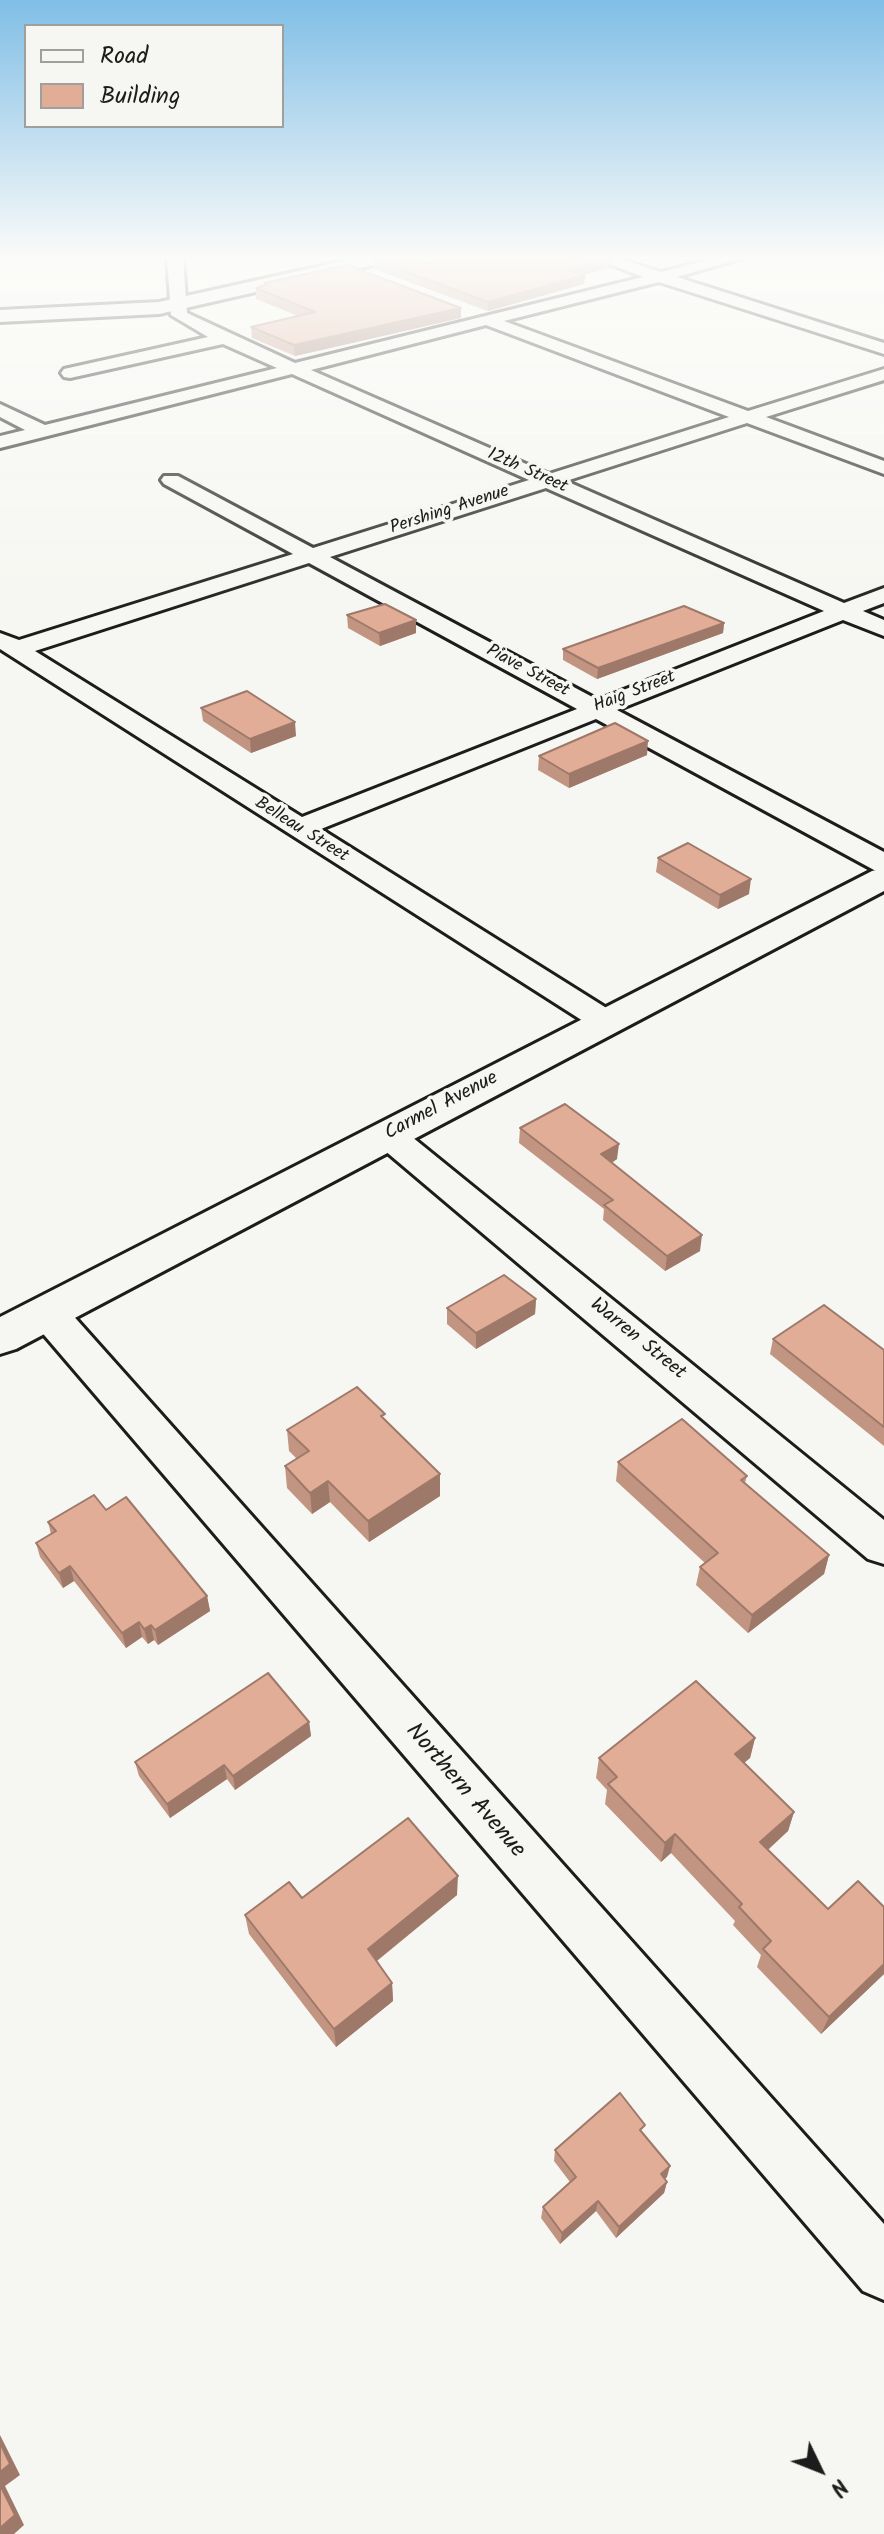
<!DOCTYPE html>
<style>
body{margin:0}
#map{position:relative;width:884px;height:2534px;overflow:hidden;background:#f6f6f2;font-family:Kalam,sans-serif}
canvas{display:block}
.legend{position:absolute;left:24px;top:24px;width:260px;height:104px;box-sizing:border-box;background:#f6f6f2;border:2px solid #9f9f9c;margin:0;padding:10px 14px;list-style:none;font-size:24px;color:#1c1c1c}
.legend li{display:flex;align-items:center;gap:16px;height:40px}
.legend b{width:40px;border:2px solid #9f9f9c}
.north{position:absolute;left:780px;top:2430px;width:80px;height:80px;-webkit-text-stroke:6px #f6f6f2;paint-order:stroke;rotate:133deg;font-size:22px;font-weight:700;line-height:32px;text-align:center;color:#1c1c1c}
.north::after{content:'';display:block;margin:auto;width:28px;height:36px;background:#1c1c1c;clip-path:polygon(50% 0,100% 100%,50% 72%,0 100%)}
</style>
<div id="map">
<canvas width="884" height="2534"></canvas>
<ul class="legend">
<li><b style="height:10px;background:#f6f6f2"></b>Road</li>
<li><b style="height:22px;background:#e2ad97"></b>Building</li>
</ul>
<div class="north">N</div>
</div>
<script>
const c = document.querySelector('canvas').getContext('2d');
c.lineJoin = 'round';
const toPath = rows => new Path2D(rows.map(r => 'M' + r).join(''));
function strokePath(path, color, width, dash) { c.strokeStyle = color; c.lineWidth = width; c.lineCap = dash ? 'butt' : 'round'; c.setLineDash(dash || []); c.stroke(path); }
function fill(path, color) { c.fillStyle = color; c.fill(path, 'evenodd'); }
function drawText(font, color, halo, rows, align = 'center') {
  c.font = font + ' Kalam,sans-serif'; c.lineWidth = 7; c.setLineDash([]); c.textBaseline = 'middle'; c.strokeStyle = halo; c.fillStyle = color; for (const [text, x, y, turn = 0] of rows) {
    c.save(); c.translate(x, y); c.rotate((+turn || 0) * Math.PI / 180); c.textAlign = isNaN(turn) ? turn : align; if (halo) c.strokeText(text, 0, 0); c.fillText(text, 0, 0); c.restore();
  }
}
const street = toPath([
 [167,258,183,258,187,313,295,363,643,277,594,258,618,258,661,272,716,258,743,258,677,277,884,343,884,354,659,282,504,321,748,411,884,369,884,380,766,417,884,461,884,474,747,423,566,481,844,603,884,588,884,603,863,611,884,620,884,636,843,620,617,710,884,852,884,873,874,870,596,719,321,829,616,1014,621,1021,616,1028,605,1031,594,1028,0,649,0,633,19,640,293,554,164,484,161,480,164,476,178,476,313,548,529,480,292,374,0,448,0,436,25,430,0,417,0,404,45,425,277,368,223,344,70,378,64,377,61,373,64,369,208,337,171,315,167,258],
 [486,325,729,417,549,474,311,370,486,325],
 [546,488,824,611,598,700,330,557,546,488],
 [309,563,577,709,302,817,35,651,309,563],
 [389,1125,401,1128,884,1520,884,1564,868,1559,377,1144,371,1136,377,1128,389,1125],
 [47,1298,61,1302,884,2224,884,2300,863,2291,33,1322,27,1312,33,1302,47,1298]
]);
const secondary = toPath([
 [357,258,391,258,383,263,159,314,0,322,0,310,159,302,357,258],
 [884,868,884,891,16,1349,0,1354,0,1317,872,871,884,868]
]);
const wall = toPath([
 [374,260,425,264,611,268,583,275,585,275,584,284,488,311,374,269],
 [265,283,461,308,461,318,295,356,252,338,251,327,298,316,256,299,256,288,265,285],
 [347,615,416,620,416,633,380,646,348,628],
 [724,623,723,633,597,679,563,660,563,649],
 [201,708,296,736,251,753,203,721],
 [647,755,569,788,538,770,539,756],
 [658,858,749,894,718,909,656,872],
 [520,1128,617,1159,612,1163,700,1251,665,1271,603,1220,604,1209,519,1143],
 [536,1299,535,1314,476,1349,447,1324,447,1308],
 [773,1339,884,1350,884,1446,770,1354],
 [385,1420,440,1474,440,1496,369,1542,330,1502,312,1514,287,1488,285,1466,297,1459,289,1451,287,1430],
 [618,1462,747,1476,745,1483,829,1555,824,1574,748,1633,696,1585,700,1567,705,1563,616,1481],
 [106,1510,207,1596,210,1611,158,1645,154,1640,148,1644,142,1637,126,1648,74,1581,63,1588,40,1557,36,1543,51,1534,48,1522],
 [309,1722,311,1736,235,1790,227,1779,170,1818,139,1776,135,1762],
 [755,1738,750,1758,744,1763,794,1812,788,1831,768,1850,828,1909,884,1907,884,1974,821,2034,757,1967,761,1955,733,1925,735,1921,671,1853,661,1862,605,1804,607,1790,596,1778,599,1758],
 [457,1895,377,1961,392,1983,393,2001,336,2047,249,1934,245,1915,302,1898],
 [643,2133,667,2177,664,2179,667,2182,664,2193,616,2238,596,2211,560,2244,541,2218,543,2207,570,2182,554,2161,555,2150]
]);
const shadedWall = toPath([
 [611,259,611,268,568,278,568,270],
 [585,275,584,284,488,311,488,302],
 [461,308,461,318,295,356,294,345],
 [416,620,416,633,380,646,379,633],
 [724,623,723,633,597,679,598,668],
 [295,722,296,736,251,753,250,739],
 [648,741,647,755,569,788,569,774],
 [751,879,749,894,718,909,720,895],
 [619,1144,617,1159,600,1169,601,1154],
 [702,1235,700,1251,665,1271,667,1256],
 [536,1299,535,1314,476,1349,476,1333],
 [440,1474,440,1496,369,1542,368,1521],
 [328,1481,330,1502,312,1514,310,1493],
 [829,1555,824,1574,748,1633,752,1615],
 [70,1566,74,1581,63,1588,59,1573],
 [207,1596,210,1611,158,1645,155,1630],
 [139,1622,142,1637,126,1648,122,1633],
 [151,1625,154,1640,148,1644,144,1629],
 [309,1722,311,1736,235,1790,233,1776],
 [755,1738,750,1758,730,1774,735,1754],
 [224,1765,227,1779,170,1818,167,1804],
 [794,1812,788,1831,754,1862,760,1842],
 [675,1834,671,1853,661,1862,665,1843],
 [458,1876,457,1895,369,1967,368,1949],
 [884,1964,884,1974,821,2034,829,2017],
 [392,1983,393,2001,336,2047,334,2029],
 [670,2166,667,2177,658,2185,661,2174],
 [667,2182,664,2193,616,2238,619,2227],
 [598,2201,596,2211,560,2244,562,2233],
 [0,2435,20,2475,5,2486,24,2525,14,2534,0,2534]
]);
const building = toPath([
 [382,258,410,258,425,264,447,258,611,259,568,270,585,275,488,302,374,260,382,258],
 [347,265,461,308,294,345,251,327,315,312,256,288,268,284,265,283,347,265],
 [385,604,416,620,379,633,347,615,385,604],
 [684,606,724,623,598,668,563,649,684,606],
 [247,691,295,722,250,739,201,708,247,691],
 [615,723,648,741,569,774,539,756,615,723],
 [688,843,751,879,720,895,658,858,688,843],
 [565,1104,619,1144,601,1154,702,1235,667,1256,604,1205,613,1200,520,1128,565,1104],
 [504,1275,536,1299,476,1333,447,1308,504,1275],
 [824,1305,884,1350,884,1427,773,1339,824,1305],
 [357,1387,385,1414,381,1416,440,1474,368,1521,328,1481,310,1493,285,1466,309,1451,287,1430,357,1387],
 [682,1419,747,1476,741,1480,829,1555,752,1615,700,1567,718,1553,618,1462,682,1419],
 [94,1495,106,1510,126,1497,207,1596,155,1630,151,1625,144,1629,139,1622,122,1633,70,1566,59,1573,36,1543,56,1531,48,1522,94,1495],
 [268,1673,309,1722,233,1776,224,1765,167,1804,135,1762,268,1673],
 [696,1681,755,1738,735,1754,794,1812,760,1842,828,1909,858,1881,884,1907,884,1964,829,2017,763,1949,771,1941,739,1907,742,1904,675,1834,665,1843,608,1784,617,1777,599,1758,696,1681],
 [408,1818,458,1876,368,1949,392,1983,334,2029,245,1915,289,1882,302,1898,408,1818],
 [620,2093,645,2125,640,2130,670,2166,661,2174,667,2182,619,2227,598,2201,562,2233,543,2207,576,2177,555,2150,620,2093],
 [0,2443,10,2464,0,2472,0,2443],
 [0,2485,15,2515,0,2528,0,2485]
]);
const farStreetnames = [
 ["12th Street",527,472,24],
 ["Pershing Avenue",450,511,-18],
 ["Piave Street",527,672,28],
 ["Haig Street",635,693,-21],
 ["Belleau Street",301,831,32]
];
const streetNames = [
 ["Carmel Avenue",442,1107,-28],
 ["Warren Street",637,1340,39]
];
const nearStreetnames = [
 ["Northern Avenue",464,1792,49]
];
strokePath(street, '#1c1c1c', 6);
strokePath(secondary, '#1c1c1c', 6);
fill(street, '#f6f6f2');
fill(secondary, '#f6f6f2');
fill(wall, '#c29582');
fill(shadedWall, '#9e796a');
fill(building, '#e2ad97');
strokePath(building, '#9e796a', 2);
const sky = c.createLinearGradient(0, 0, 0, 613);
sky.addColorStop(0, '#80bee6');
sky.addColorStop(0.42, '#fbfbf9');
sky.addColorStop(1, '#fbfbf900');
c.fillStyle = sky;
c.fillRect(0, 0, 884, 613);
drawText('18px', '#1c1c1c', '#f6f6f2', farStreetnames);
drawText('20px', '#1c1c1c', '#f6f6f2', streetNames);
drawText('24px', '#1c1c1c', '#f6f6f2', nearStreetnames);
</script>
